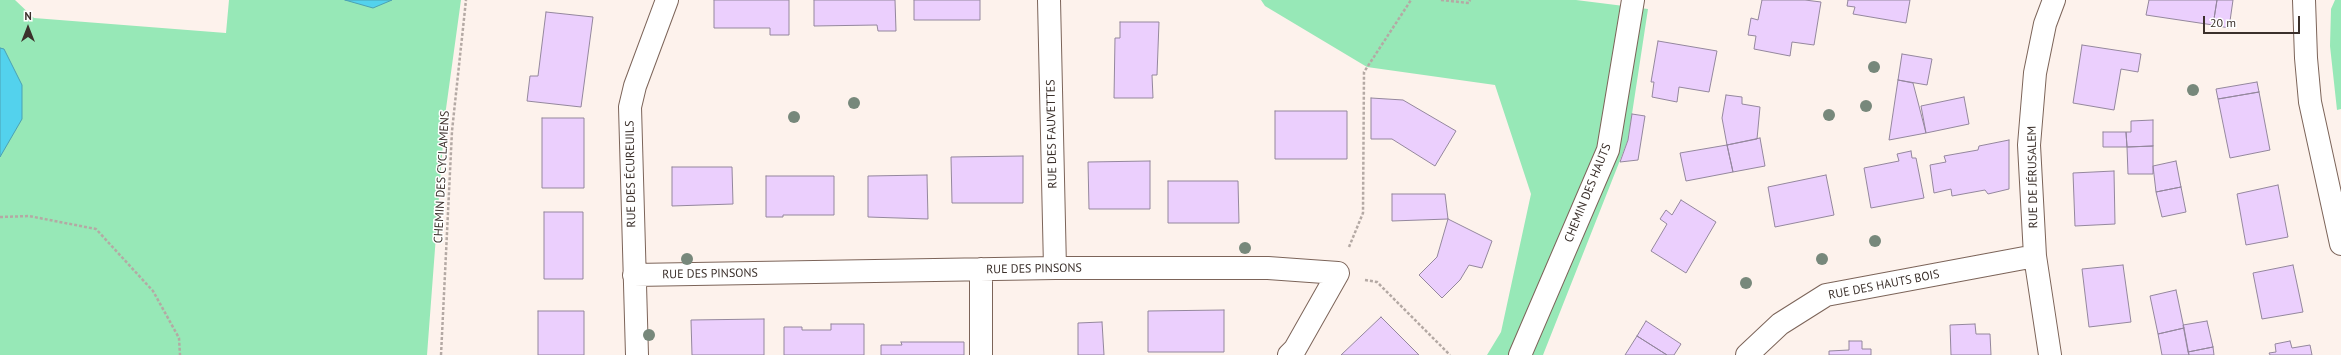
<!DOCTYPE html>
<meta charset="utf-8">
<style>
body{margin:0}
#map{position:relative;width:2341px;height:355px;overflow:hidden;background:#fdf2ec;font-family:"PT Sans",sans-serif}
canvas{display:block}
.north{position:absolute;left:8px;top:8px;width:40px;height:40px;-webkit-text-stroke:3px #fff;paint-order:stroke;rotate:0deg;font-size:11px;font-weight:700;line-height:16px;text-align:center;color:#3b302b}
.north::after{content:'';display:block;margin:auto;width:14px;height:18px;background:#3b302b;clip-path:polygon(50% 0,100% 100%,50% 72%,0 100%)}
.scale{position:absolute;left:2203px;top:16px;width:97px;height:18px;box-sizing:border-box;border:2px solid #3b302b;border-top:0;padding-left:5px;font-size:12px;line-height:14px;white-space:nowrap;color:#3b302b;-webkit-text-stroke:3px #fff;paint-order:stroke}
</style>
<div id="map">
<canvas width="2341" height="355"></canvas>
<div class="north">N</div>
<div class="scale">20 m</div>
</div>
<script>
const c = document.querySelector('canvas').getContext('2d');
c.lineJoin = 'round';
function fill(path, color) { c.fillStyle = color; c.fill(path, 'evenodd'); }
const toPath = rows => new Path2D(rows.map(r => 'M' + r).join(''));
function strokePath(path, color, width, dash) { c.strokeStyle = color; c.lineWidth = width; c.lineCap = dash ? 'butt' : 'round'; c.setLineDash(dash || []); c.stroke(path); }
function drawText(font, color, halo, rows, align = 'center') {
  c.font = font + ' "PT Sans",sans-serif'; c.lineWidth = 3; c.setLineDash([]); c.textBaseline = 'middle'; c.strokeStyle = halo; c.fillStyle = color; for (const [text, x, y, turn = 0] of rows) {
    c.save(); c.translate(x, y); c.rotate((+turn || 0) * Math.PI / 180); c.textAlign = isNaN(turn) ? turn : align; if (halo) c.strokeText(text, 0, 0); c.fillText(text, 0, 0); c.restore();
  }
}
const green = toPath([
 [0,0,15,0,34,18,226,33,229,0,461,0,445,116,427,355,0,355],
 [1261,0,1576,0,1648,9,1628,140,1543,355,1487,355,1501,332,1531,194,1495,85,1367,67,1265,6],
 [2335,0,2341,0,2341,109,2337,110,2330,46,2331,9]
]);
const water = toPath([
 [345,0,392,0,373,8,345,0],
 [0,48,4,49,22,85,22,119,0,157,0,48]
]);
const building = toPath([
 [714,0,789,0,789,35,770,35,770,28,714,28,714,0],
 [814,0,895,0,896,31,878,31,877,25,814,26,814,0],
 [914,0,980,0,980,20,914,20,914,0],
 [1762,0,1805,0,1821,2,1814,45,1792,42,1790,56,1754,49,1756,36,1748,35,1751,18,1758,20,1762,0],
 [1848,0,1910,0,1906,23,1853,14,1855,7,1847,6,1848,0],
 [2149,0,2217,0,2213,25,2146,15,2149,0],
 [2217,0,2233,0,2229,28,2213,25,2217,0],
 [546,12,593,17,581,107,527,101,530,76,538,76,546,12],
 [1120,22,1159,22,1157,75,1152,75,1153,98,1114,98,1115,38,1120,38,1120,22],
 [1658,41,1717,51,1709,92,1679,87,1677,102,1652,97,1654,82,1651,82,1658,41],
 [2082,45,2141,54,2138,72,2121,69,2114,110,2073,103,2082,45],
 [1902,54,1932,59,1927,85,1898,80,1902,54],
 [1898,80,1913,83,1926,133,1889,140,1898,80],
 [2257,82,2259,92,2218,99,2216,89,2257,82],
 [2259,92,2270,150,2230,158,2218,99,2259,92],
 [1726,95,1742,97,1742,104,1760,107,1757,139,1727,145,1722,118,1726,95],
 [1964,97,1969,124,1926,133,1921,106,1964,97],
 [1371,98,1403,100,1456,131,1435,166,1392,139,1371,139,1371,98],
 [1275,111,1347,111,1347,159,1275,159,1275,111],
 [1632,114,1645,116,1638,160,1620,162,1628,140,1632,114],
 [542,118,584,118,584,188,542,188,542,118],
 [2153,120,2153,146,2127,147,2126,132,2131,132,2131,121,2153,120],
 [2103,132,2126,132,2127,147,2103,147,2103,132],
 [1760,138,1765,166,1733,172,1727,145,1760,138],
 [2009,140,2009,189,1988,194,1985,190,1952,196,1951,189,1934,193,1930,165,1946,162,1944,156,1978,150,1979,146,2009,140],
 [1727,145,1733,172,1686,181,1680,153,1727,145],
 [2153,146,2153,174,2128,174,2127,147,2153,146],
 [1911,151,1912,158,1916,158,1924,198,1871,208,1864,168,1899,161,1897,154,1911,151],
 [1023,156,1023,203,952,203,951,157,1023,156],
 [1150,161,1150,209,1089,209,1088,162,1150,161],
 [2176,161,2181,187,2156,192,2153,166,2176,161],
 [672,167,732,167,733,204,672,206,672,167],
 [2114,171,2115,224,2075,226,2073,173,2114,171],
 [927,175,928,219,868,217,868,176,927,175],
 [1826,175,1834,215,1775,227,1768,187,1826,175],
 [766,176,834,176,834,215,783,215,783,217,766,217,766,176],
 [1168,181,1238,181,1239,223,1168,223,1168,181],
 [2278,185,2288,237,2246,245,2237,194,2278,185],
 [2181,187,2186,212,2162,217,2156,192,2181,187],
 [1392,194,1445,194,1448,219,1392,221,1392,194],
 [1681,200,1716,222,1686,273,1651,251,1667,224,1660,219,1666,210,1672,215,1681,200],
 [544,212,583,212,583,279,544,279,544,212],
 [1448,219,1492,241,1482,268,1469,265,1460,280,1442,298,1419,275,1437,257,1448,219],
 [2123,265,2131,322,2089,327,2082,269,2123,265],
 [2293,265,2303,312,2262,319,2253,273,2293,265],
 [2176,290,2184,328,2158,334,2150,296,2176,290],
 [1224,310,1224,352,1148,352,1148,311,1224,310],
 [538,311,584,311,584,355,538,355,538,311],
 [1381,317,1419,355,1341,355,1381,317],
 [764,319,764,355,692,355,691,320,764,319],
 [1646,321,1681,344,1674,355,1667,355,1637,336,1646,321],
 [2207,321,2213,347,2188,352,2183,325,2207,321],
 [1102,322,1104,355,1078,355,1078,323,1102,322],
 [831,324,864,324,864,355,784,355,784,327,802,327,802,330,831,330,831,324],
 [1975,324,1976,334,1990,334,1991,355,1951,355,1950,325,1975,324],
 [2184,328,2189,355,2162,355,2158,334,2184,328],
 [1637,336,1667,355,1625,355,1637,336],
 [1849,341,1862,341,1862,349,1871,349,1871,355,1829,355,1829,351,1849,350,1849,341],
 [2290,341,2292,348,2310,345,2312,355,2270,355,2269,353,2276,352,2275,344,2290,341],
 [901,342,964,342,964,355,881,355,881,345,902,345,901,342],
 [2213,347,2214,355,2189,355,2188,352,2213,347]
]);
const path = toPath([
 [1441,0,1469,3,1470,0],
 [0,217,29,216,96,229,153,291,179,338,180,355],
 [1349,247,1363,213,1364,72,1411,0],
 [1365,280,1377,282,1450,355],
 [441,355,452,131,466,0]
]);
const street = toPath([
 [1049,0,1055,268],
 [634,275,1055,268,1268,268,1338,273,1295,349,1289,355],
 [637,355,630,107,635,86,667,0],
 [981,355,981,269],
 [1520,355,1608,150,1633,0],
 [1747,355,1780,324,1826,295,2035,256],
 [2050,355,2035,256,2029,145,2035,73,2045,24,2054,0]
]);
const secondary = toPath([
 [2304,0,2306,58,2310,102,2341,244]
]);
const trees = [
 [1874,67],
 [2193,90],
 [854,103],
 [1866,106],
 [1829,115],
 [794,117],
 [1875,241],
 [1245,248],
 [687,259],
 [1822,259],
 [1746,283],
 [649,335]
];
const streetNames = [
 ["RUE DES FAUVETTES",1052,134,-91],
 ["RUE DES ÉCUREUILS",631,174,-91],
 ["CHEMIN DES CYCLAMENS",442,177,-87],
 ["RUE DE JÉRUSALEM",2033,177,-91],
 ["CHEMIN DES HAUTS",1588,193,-68],
 ["RUE DES PINSONS",1034,269,-1],
 ["RUE DES PINSONS",710,274,-1],
 ["RUE DES HAUTS BOIS",1884,285,-11]
];
fill(green, '#97e8b7');
fill(water, '#53d2ed');
strokePath(water, '#4ca1b3', 1);
fill(building, '#ebcffd');
strokePath(building, '#94879d', 1);
strokePath(street, '#7c6459', 24);
strokePath(secondary, '#7c6459', 24);
strokePath(path, '#b4a9a4', 2.5, [3, 2]);
strokePath(street, '#fff', 22);
strokePath(secondary, '#fff', 22);
c.fillStyle = '#77887b';
for (const [x, y] of trees) { c.beginPath(); c.arc(x, y, 6, 0, 2 * Math.PI); c.fill(); }
drawText('12px', '#3b302b', '#fff', streetNames);
</script>
